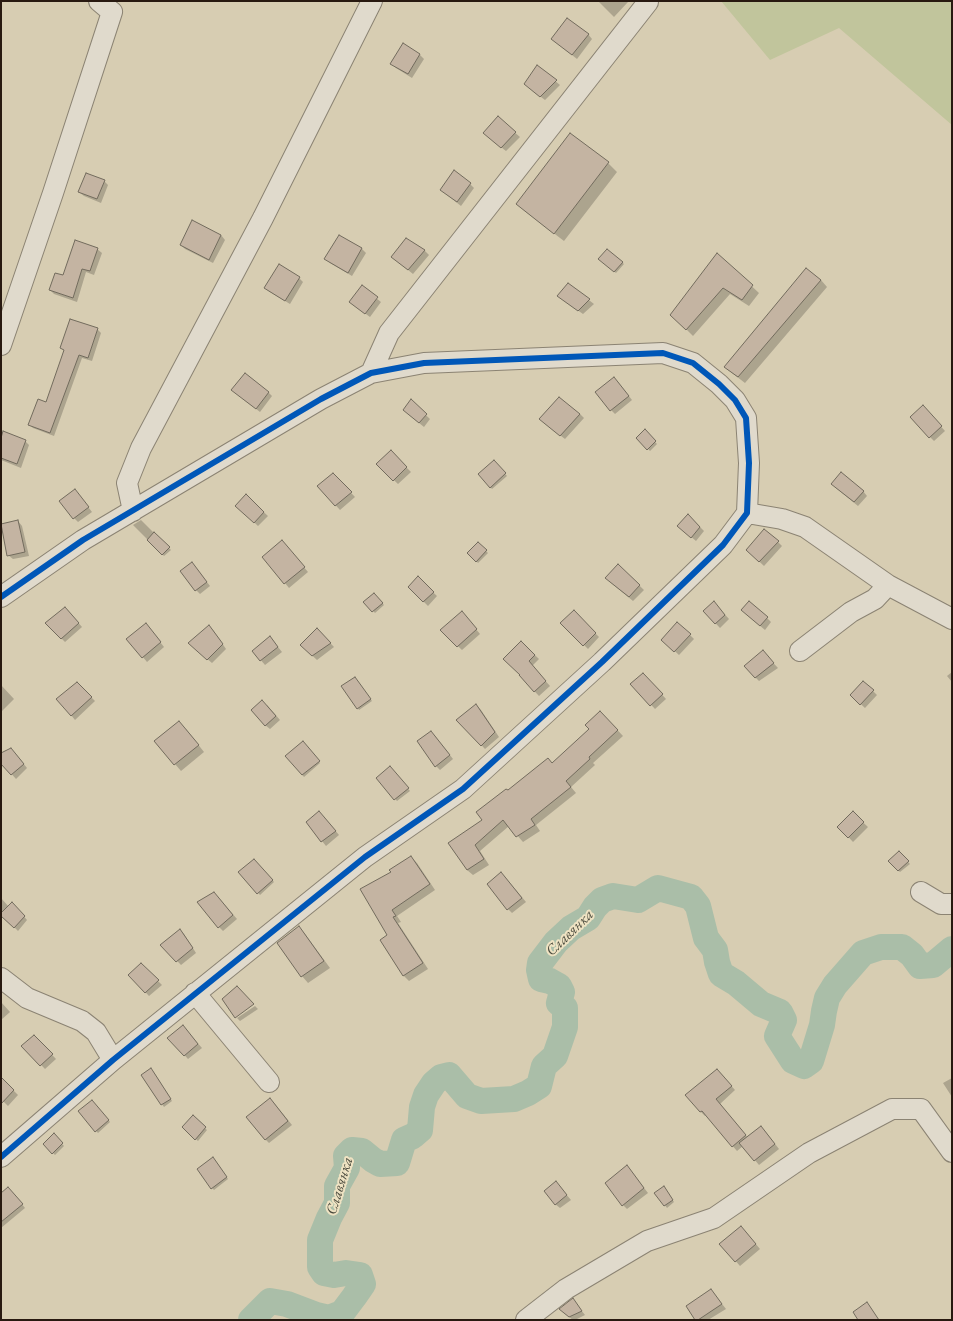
<!DOCTYPE html>
<meta charset="utf-8">
<style>
body{margin:0}
#map{position:relative;width:953px;height:1321px;overflow:hidden;background:#d7cdb2;font-family:"EB Garamond",serif}
canvas{display:block}
.frame{position:absolute;inset:0;border:2px solid #281910;pointer-events:none}
</style>
<div id="map">
<canvas width="953" height="1321"></canvas>
<div class="frame"></div>
</div>
<script>
const c = document.querySelector('canvas').getContext('2d');
c.lineJoin = 'round';
function fill(path, color) { c.fillStyle = color; c.fill(path, 'evenodd'); }
const toPath = rows => new Path2D(rows.map(r => 'M' + r).join(''));
function strokePath(path, color, width, dash) { c.strokeStyle = color; c.lineWidth = width; c.lineCap = dash ? 'butt' : 'round'; c.setLineDash(dash || []); c.stroke(path); }
function drawText(font, color, halo, rows, align = 'center') {
  c.font = font + ' "EB Garamond",serif'; c.lineWidth = 4; c.setLineDash([]); c.textBaseline = 'middle'; c.strokeStyle = halo; c.fillStyle = color; for (const [text, x, y, turn = 0] of rows) {
    c.save(); c.translate(x, y); c.rotate((+turn || 0) * Math.PI / 180); c.textAlign = isNaN(turn) ? turn : align; if (halo) c.strokeText(text, 0, 0); c.fillText(text, 0, 0); c.restore();
  }
}
const green = toPath([
 [721,1,952,1,952,125,839,28,770,60]
]);
const shadow = toPath([
 [598,1,628,1,628,2,614,17],
 [588,34,592,39,577,59,552,39],
 [403,44,420,55,424,59,412,78,396,68,391,63],
 [537,66,560,85,545,100,529,88],
 [498,118,520,137,506,151,488,137],
 [570,134,608,163,617,172,564,241,526,212,517,204],
 [104,181,108,185,101,203,84,196,79,192],
 [470,184,474,188,461,206,441,190],
 [221,235,225,240,213,263,185,249,181,245],
 [339,236,362,249,366,253,352,276,330,263,326,258],
 [406,239,425,251,429,255,413,274,397,261],
 [97,249,102,253,94,275,86,272,77,302,54,294,50,290,63,276],
 [607,250,624,264,616,273,599,259],
 [717,254,759,293,749,306,730,294,693,336,672,315],
 [279,266,299,278,303,282,290,304,270,292,266,288],
 [821,280,827,287,745,383,732,373,725,367],
 [568,284,594,304,583,314,563,300],
 [362,287,381,302,370,317,355,306],
 [97,329,101,333,92,361,82,358,54,436,33,428,29,424,47,403,65,351,61,348],
 [618,382,632,400,615,414,611,410],
 [268,392,272,396,260,412,237,394],
 [411,401,430,419,424,427,408,414],
 [927,411,945,431,934,441,930,437],
 [580,414,584,418,565,439,544,423],
 [645,431,657,444,650,451,638,438],
 [1,440,25,441,29,445,21,468,1,460],
 [391,452,411,472,398,484,377,464],
 [494,461,507,476,492,489,479,474],
 [333,474,355,497,340,510,318,486],
 [836,488,863,491,867,496,858,506],
 [79,495,92,512,78,522,74,518],
 [246,496,268,516,258,526,237,506],
 [688,515,704,531,696,541,683,530],
 [141,520,171,550,164,556,133,525],
 [18,521,22,526,29,556,13,559,8,555],
 [778,542,782,546,764,566,747,550],
 [478,543,488,553,478,563,469,553],
 [286,546,308,572,289,588,264,557],
 [618,565,644,590,633,601,610,582],
 [196,568,210,586,200,594,196,590],
 [418,578,437,596,428,606,409,587],
 [374,594,384,605,375,613,365,602],
 [718,607,729,619,720,628,704,611],
 [69,612,82,627,65,642,46,623],
 [574,612,599,637,588,649,562,623],
 [746,614,767,618,771,622,765,630],
 [466,617,480,634,462,650,441,630],
 [150,629,164,647,147,662,128,639],
 [317,629,334,647,317,660,301,645],
 [213,630,226,649,212,663,193,647],
 [690,635,694,639,679,655,667,644],
 [274,642,282,652,265,665,253,651],
 [521,642,539,659,532,666,550,686,539,696,520,676],
 [763,652,778,668,759,681,755,677],
 [952,672,952,682,947,676],
 [643,674,666,699,655,709,632,684],
 [356,680,372,701,359,710,358,708],
 [864,682,877,695,865,708,851,695],
 [77,683,95,701,75,720,71,715],
 [1,685,14,699,1,712],
 [267,705,280,720,270,729,265,725],
 [476,705,481,710,499,737,485,749,458,720],
 [606,718,623,736,593,763,595,765,571,787,576,793,536,825,540,831,523,842,509,826,480,851,489,865,473,875,467,870,449,843,484,820,508,791,552,764,590,729],
 [186,729,204,752,181,771,175,764],
 [435,736,453,759,440,770,436,766],
 [302,742,320,763,304,777,286,756],
 [15,753,27,768,16,779,1,762,1,754],
 [392,769,410,791,397,801,377,778],
 [853,813,868,827,853,842,839,827],
 [323,816,339,835,326,846,307,822],
 [899,852,910,864,900,872,889,861],
 [411,857,417,863,435,890,397,916,401,922,398,923,428,969,409,981,403,975,388,936,392,872],
 [254,860,274,882,260,895,240,872],
 [505,877,526,902,512,913,508,909],
 [218,897,237,919,223,931,219,927],
 [1,898,9,907,15,906,27,920,18,931,1,914],
 [299,927,305,934,330,968,308,983,302,976],
 [180,930,184,934,196,953,181,965,162,945],
 [141,964,162,985,149,996,129,975],
 [1,1002,10,1012,1,1020],
 [255,1006,258,1009,240,1021,237,1018],
 [187,1031,202,1048,188,1059,169,1038],
 [34,1036,56,1059,45,1069,23,1046],
 [717,1070,735,1090,720,1104,748,1138,765,1131,779,1149,759,1165,743,1146,737,1151,706,1115,705,1116,701,1112,687,1095],
 [153,1071,172,1101,164,1107,142,1075],
 [1,1078,18,1095,8,1106,1,1099],
 [952,1078,952,1097,943,1083],
 [92,1101,110,1122,98,1133,79,1112],
 [274,1103,292,1125,269,1143,265,1139],
 [193,1117,207,1130,198,1141,183,1127],
 [54,1135,64,1146,55,1155,44,1144],
 [215,1160,228,1179,214,1190,212,1188],
 [627,1166,648,1193,627,1209,623,1205],
 [560,1187,571,1200,560,1208,555,1204],
 [665,1189,674,1202,667,1208,656,1193],
 [12,1192,25,1208,1,1228,1,1194],
 [745,1231,760,1249,740,1266,721,1244],
 [715,1295,726,1309,708,1320,696,1320],
 [573,1300,585,1315,575,1320,573,1320,564,1313]
]);
const river = toPath([
 [251,1320,270,1301,287,1304,316,1315,329,1318,342,1313,354,1297,363,1284,360,1275,346,1273,334,1275,324,1273,320,1267,320,1240,329,1218,337,1203,337,1186,347,1168,346,1156,352,1150,362,1151,373,1160,380,1164,397,1163,404,1140,413,1136,420,1130,422,1107,426,1095,434,1083,441,1077,449,1075,467,1096,481,1101,514,1099,528,1093,539,1086,544,1066,555,1056,565,1027,565,1008,559,1003,562,992,559,986,550,981,541,979,539,970,540,963,556,942,571,928,588,918,595,907,602,900,613,896,638,900,658,888,691,897,698,906,706,938,715,950,717,962,721,974,736,983,761,1004,780,1012,784,1020,777,1036,793,1061,804,1066,811,1061,822,1025,824,1011,827,998,835,985,863,953,881,947,902,947,912,955,920,966,933,965,952,949]
]);
const building = toPath([
 [567,18,589,34,572,55,551,39,567,18],
 [403,43,420,54,408,74,390,64,403,43],
 [537,65,557,80,540,97,524,84,537,65],
 [498,116,516,132,501,148,483,133,498,116],
 [570,133,609,162,554,234,516,204,570,133],
 [454,170,471,183,457,202,440,190,454,170],
 [86,173,105,180,97,199,78,192,86,173],
 [192,220,221,235,209,260,180,245,192,220],
 [339,235,362,248,348,273,324,259,339,235],
 [406,238,425,250,408,270,391,257,406,238],
 [75,240,98,248,90,271,82,269,73,298,49,290,55,273,63,275,75,240],
 [607,249,623,262,614,272,598,259,607,249],
 [717,253,753,285,742,300,723,288,686,330,670,315,717,253],
 [279,264,300,277,285,301,264,288,279,264],
 [806,268,821,280,738,377,724,367,806,268],
 [568,283,590,299,578,311,557,296,568,283],
 [362,285,378,297,365,314,349,302,362,285],
 [70,319,98,328,88,358,79,355,50,433,28,425,38,399,46,402,64,350,60,348,70,319],
 [245,373,269,392,256,409,231,390,245,373],
 [614,377,629,396,610,411,595,392,614,377],
 [559,397,580,414,560,436,539,419,559,397],
 [411,399,427,414,419,423,403,410,411,399],
 [923,405,942,426,929,438,910,417,923,405],
 [645,429,656,441,647,450,636,438,645,429],
 [3,431,26,440,17,464,1,458,1,438,3,431],
 [391,450,407,467,393,481,376,464,391,450],
 [494,460,506,473,490,488,478,474,494,460],
 [841,472,864,491,854,502,831,484,841,472],
 [333,473,352,492,335,506,317,486,333,473],
 [75,489,89,507,73,519,59,501,75,489],
 [246,494,264,512,254,523,235,506,246,494],
 [688,514,700,527,691,538,677,526,688,514],
 [18,520,25,552,7,556,1,524,18,520],
 [764,529,779,541,759,562,746,550,764,529],
 [154,532,170,547,162,555,147,540,154,532],
 [282,540,305,567,284,584,262,557,282,540],
 [478,542,487,550,476,562,467,553,478,542],
 [192,562,207,582,195,591,180,571,192,562],
 [618,564,640,585,629,597,605,578,618,564],
 [418,576,434,592,423,602,408,587,418,576],
 [374,593,383,603,372,612,363,602,374,593],
 [714,601,725,615,715,624,703,611,714,601],
 [749,601,768,617,760,626,741,610,749,601],
 [65,607,79,623,61,639,45,623,65,607],
 [574,610,596,633,583,646,560,623,574,610],
 [462,611,477,629,457,647,440,630,462,611],
 [677,622,691,634,674,652,661,640,677,622],
 [146,623,161,642,142,658,126,639,146,623],
 [209,625,223,644,207,660,188,643,209,625],
 [317,628,331,643,312,656,300,645,317,628],
 [270,636,278,647,260,661,252,651,270,636],
 [521,641,535,655,529,661,546,681,534,692,519,675,520,675,503,659,521,641],
 [763,650,774,663,755,678,744,666,763,650],
 [643,673,663,694,650,706,630,684,643,673],
 [355,677,371,699,357,709,341,686,355,677],
 [863,681,874,690,860,705,850,695,863,681],
 [77,682,92,697,71,716,56,699,77,682],
 [262,700,276,716,265,726,251,710,262,700],
 [476,704,495,732,481,746,456,720,476,704],
 [600,711,618,730,589,757,590,759,566,781,571,787,531,819,535,825,516,837,503,820,475,845,484,859,467,870,448,843,482,820,476,812,506,789,508,790,548,758,552,763,589,729,585,725,600,711],
 [179,721,199,745,174,765,154,741,179,721],
 [431,731,450,755,435,767,417,741,431,731],
 [303,741,320,761,302,775,285,756,303,741],
 [11,748,24,764,11,775,1,764,1,753,11,748],
 [390,766,409,788,394,800,376,778,390,766],
 [319,811,336,831,321,842,306,822,319,811],
 [853,811,864,822,848,838,837,827,853,811],
 [899,851,909,861,898,871,888,861,899,851],
 [411,856,430,884,392,910,396,916,393,917,423,963,403,976,380,940,387,935,360,889,391,872,389,870,411,856],
 [254,859,273,880,257,894,238,872,254,859],
 [501,872,522,898,507,910,487,884,501,872],
 [214,892,233,915,218,928,197,902,214,892],
 [12,902,25,916,14,928,1,916,1,913,12,902],
 [299,926,324,961,301,977,277,943,299,926],
 [180,929,193,948,176,962,160,945,180,929],
 [141,963,159,980,145,993,128,975,141,963],
 [237,986,254,1004,235,1018,222,999,237,986],
 [183,1025,198,1044,184,1056,167,1038,183,1025],
 [34,1035,53,1054,40,1066,21,1046,34,1035],
 [151,1068,171,1099,161,1105,141,1075,151,1068],
 [717,1069,732,1086,716,1099,746,1135,732,1147,702,1111,700,1112,685,1095,717,1069],
 [1,1077,14,1090,1,1104,1,1077],
 [270,1098,288,1121,265,1140,246,1117,270,1098],
 [92,1100,109,1120,95,1132,78,1111,92,1100],
 [193,1115,206,1127,195,1140,182,1127,193,1115],
 [761,1126,775,1144,754,1161,739,1143,761,1126],
 [54,1133,63,1143,52,1154,43,1144,54,1133],
 [213,1157,227,1177,211,1189,197,1169,213,1157],
 [627,1165,644,1188,622,1206,605,1183,627,1165],
 [556,1181,567,1195,555,1205,544,1191,556,1181],
 [664,1186,673,1200,664,1206,654,1193,664,1186],
 [8,1187,23,1204,1,1222,1,1193,8,1187],
 [741,1226,756,1244,735,1262,719,1244,741,1226],
 [711,1289,722,1304,698,1320,695,1320,686,1306,711,1289],
 [573,1298,582,1311,569,1317,559,1309,573,1298],
 [867,1302,879,1320,858,1320,853,1312,867,1302]
]);
const minor = toPath([
 [1,345,53,193,112,12,99,1],
 [371,373,389,333,648,2],
 [133,511,127,483,141,448,263,218,372,1],
 [747,513,782,519,805,527,888,585,952,619],
 [1,597,83,540,321,399,371,373,424,363,663,353,693,363,719,384,735,400,746,418,749,463,747,513,723,545,602,662,463,789,365,857,113,1060,1,1157],
 [800,651,851,612,875,599,888,585],
 [921,892,941,904,952,904],
 [1,978,27,998,82,1021,96,1032,113,1060],
 [195,993,269,1082],
 [526,1320,566,1289,647,1241,714,1218,809,1153,892,1109,921,1109,952,1152]
]);
const cycleway = toPath([
 [1,597,83,540,321,399,371,373,424,363,663,353,693,363,719,384,735,400,746,418,749,463,747,513,723,545,602,662,463,789,365,857,113,1060,1,1157]
]);
const waterNames = [
 ["Славянка",570,933,-44],
 ["Славянка",340,1186,-73]
];
fill(green, '#c1c59c');
fill(shadow, '#0003');
strokePath(river, '#aabea8', 26);
fill(building, '#c4b4a2');
strokePath(building, '#726b5d', 1);
strokePath(minor, '#8b8373', 22);
strokePath(minor, '#e0dacc', 20);
strokePath(cycleway, '#0057b8', 6);
drawText('italic 15px', '#49493c', '#efe3c3', waterNames);
</script>
